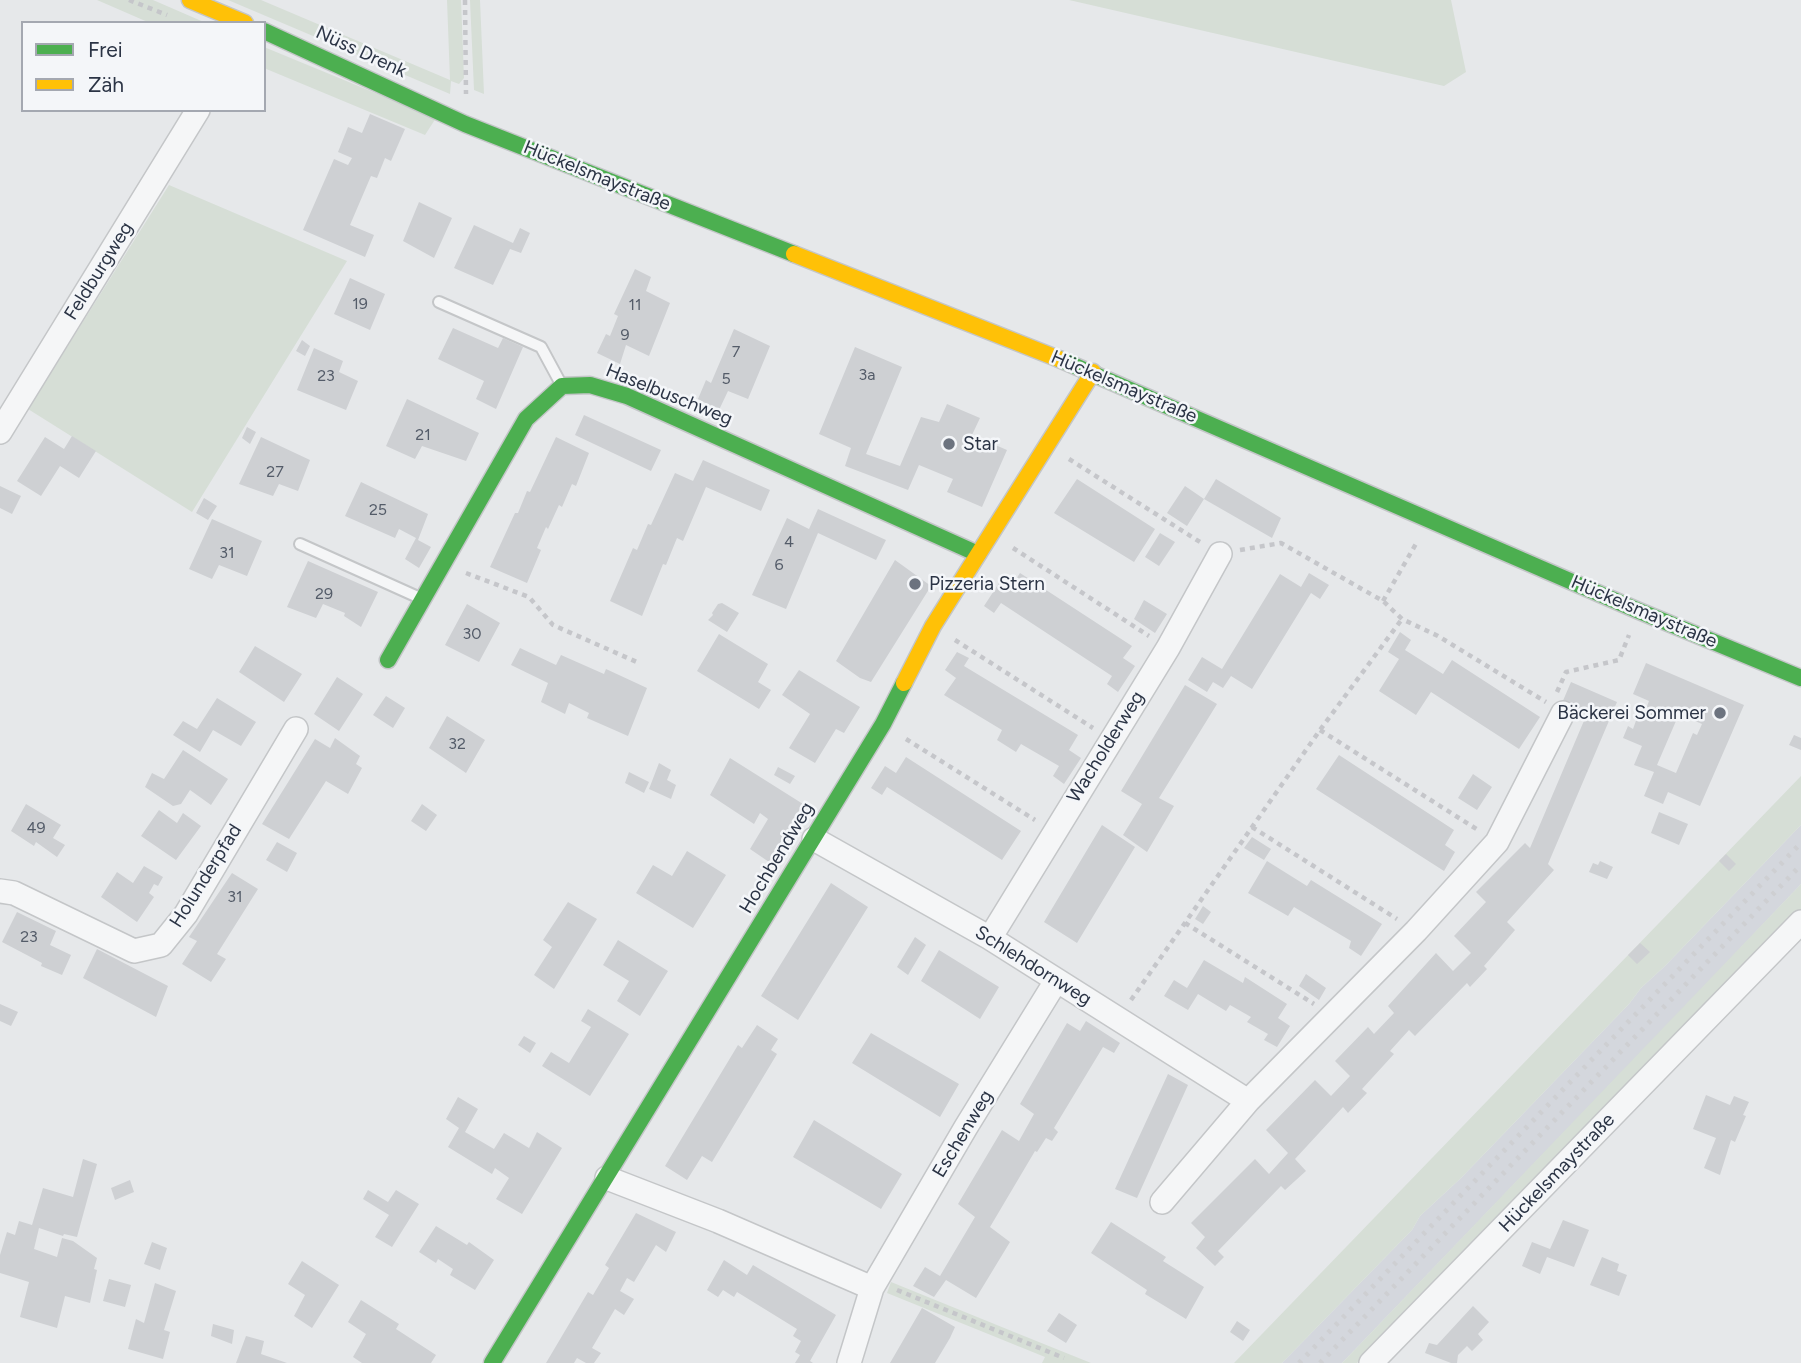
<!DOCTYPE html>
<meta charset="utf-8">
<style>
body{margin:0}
#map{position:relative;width:1801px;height:1363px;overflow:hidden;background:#e6e8ea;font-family:Figtree,sans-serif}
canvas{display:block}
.legend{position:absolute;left:21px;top:21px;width:245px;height:91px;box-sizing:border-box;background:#f4f6f9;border:2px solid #a4a8b1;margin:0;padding:9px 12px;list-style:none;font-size:21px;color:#2b3445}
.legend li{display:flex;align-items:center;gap:14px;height:35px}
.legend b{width:35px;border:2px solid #a4a8b1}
</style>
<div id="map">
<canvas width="1801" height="1363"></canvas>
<ul class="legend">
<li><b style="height:9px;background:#4caf50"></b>Frei</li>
<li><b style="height:9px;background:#ffc107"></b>Zäh</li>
</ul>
</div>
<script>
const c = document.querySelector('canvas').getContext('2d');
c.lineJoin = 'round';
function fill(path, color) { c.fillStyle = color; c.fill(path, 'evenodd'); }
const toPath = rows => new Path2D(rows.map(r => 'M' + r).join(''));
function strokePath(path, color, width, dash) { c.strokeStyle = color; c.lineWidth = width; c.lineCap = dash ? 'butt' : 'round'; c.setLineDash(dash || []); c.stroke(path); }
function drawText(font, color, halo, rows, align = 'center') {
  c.font = font + ' Figtree,sans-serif'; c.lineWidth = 5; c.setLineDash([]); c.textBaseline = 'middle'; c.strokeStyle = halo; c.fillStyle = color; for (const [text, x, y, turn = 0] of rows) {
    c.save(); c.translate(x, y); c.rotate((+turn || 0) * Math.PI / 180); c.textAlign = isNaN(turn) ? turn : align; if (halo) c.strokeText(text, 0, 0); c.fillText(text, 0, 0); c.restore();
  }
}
const built = toPath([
 [1801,825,1801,884,1684,1008,1342,1363,1282,1363,1412,1230,1420,1216,1461,1178,1629,1004,1641,988,1665,966]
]);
const green = toPath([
 [97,0,153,0,206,23,150,23],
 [228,0,261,0,450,80,447,0,461,0,464,78,459,84,451,81,450,94],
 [470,0,480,0,484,94,474,90],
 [1069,0,1451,0,1466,72,1444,86],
 [264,47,436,118,425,135,264,68],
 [169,185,347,261,192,512,28,409],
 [1801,776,1801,825,1665,966,1641,988,1629,1004,1461,1178,1420,1216,1412,1230,1282,1363,1234,1363],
 [1801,884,1801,911,1357,1363,1342,1363],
 [891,1282,1019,1334,1091,1363,1042,1363,1045,1357,887,1293]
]);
const building = toPath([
 [370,114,405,129,391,161,385,158,377,178,371,176,350,225,374,235,365,257,303,230,334,159,348,165,352,158,338,152,348,127,362,133],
 [419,202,452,218,434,258,403,241],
 [474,225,513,243,520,228,530,233,521,253,510,249,493,285,454,268],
 [635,269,651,277,646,291,670,303,649,356,626,345,620,364,597,353,606,334,610,336,618,316,614,314],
 [350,278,385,294,370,330,334,314],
 [453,328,498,348,503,338,523,347,496,409,476,399,484,381,438,359],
 [734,329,770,346,748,399,728,391,719,410,698,399,706,380,711,383],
 [302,340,310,346,305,356,296,351],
 [855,347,902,367,866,454,900,466,921,417,939,422,947,404,980,418,972,435,1007,450,982,507,947,492,953,479,919,465,908,490,845,466,851,448,819,434],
 [314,348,343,361,339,372,358,381,346,410,297,390],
 [407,399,479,433,466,461,422,446,415,459,386,446],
 [584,415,661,450,651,471,575,435],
 [247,427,256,432,250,444,242,438],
 [72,436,96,451,79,478,60,466,41,496,17,481,45,437,64,449],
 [261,437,310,460,298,491,279,484,273,496,239,484],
 [556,437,589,453,576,486,572,484,562,507,559,505,548,529,546,527,537,548,541,550,527,583,490,567,515,513,518,513,527,491,530,492],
 [703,460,770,490,761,511,706,487,683,541,677,538,666,565,663,564,642,616,610,601,633,548,637,550,648,524,651,525,675,473,693,481],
 [1077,479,1155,529,1134,562,1054,513],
 [1216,479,1281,518,1272,538,1204,499],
 [361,482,428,514,418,540,431,547,419,568,405,559,416,538,399,529,395,538,345,516],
 [0,486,21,496,12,514,0,508],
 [1185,486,1204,499,1187,526,1167,513],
 [204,498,217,506,208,520,196,513],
 [818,509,886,540,876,560,818,533,786,609,752,595,787,518,809,529],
 [212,519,262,541,247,576,219,565,212,579,189,569],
 [1160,533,1175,542,1159,566,1145,557],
 [895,560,931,586,871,682,860,678,836,661],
 [308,561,378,592,361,627,344,616,345,613,323,604,316,618,287,607],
 [1020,573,1132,646,1123,658,1135,666,1118,692,1107,684,1112,676,1001,603,994,613,984,606,999,583,1009,590],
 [1309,573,1329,585,1320,599,1311,593,1252,689,1231,676,1223,688,1213,682,1207,692,1188,680,1202,657,1222,669,1280,574,1301,587],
 [1144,600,1167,614,1155,633,1134,619],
 [722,603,739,613,727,632,708,620,713,615,712,613,718,604],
 [467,604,500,623,479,662,445,645],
 [1400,632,1411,640,1405,650,1443,674,1452,660,1540,717,1519,749,1431,692,1416,715,1379,691,1399,659,1388,652],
 [719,634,768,664,758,682,771,690,759,709,697,671],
 [255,646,302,674,284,702,239,672],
 [520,648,556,665,561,655,604,674,606,669,647,688,628,736,587,718,589,713,569,703,565,714,541,702,548,683,511,665],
 [957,652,969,658,964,666,1078,735,1069,750,1081,758,1064,784,1053,776,1059,766,1021,744,1016,752,997,740,1002,730,944,695,956,678,945,670],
 [1646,663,1744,705,1700,806,1668,792,1663,804,1644,796,1654,772,1634,765,1642,746,1623,738,1628,726,1633,729,1638,715,1643,717,1649,701,1633,694],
 [1679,714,1702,724,1697,735,1693,733,1676,773,1657,765],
 [799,670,860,707,844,733,836,729,815,763,789,748,810,714,782,695],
 [337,677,363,694,339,731,314,714],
 [1571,682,1617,702,1548,864,1554,870,1507,922,1515,930,1484,966,1487,969,1470,987,1467,983,1415,1036,1409,1030,1390,1051,1394,1054,1362,1089,1367,1093,1348,1113,1343,1107,1295,1159,1306,1171,1285,1190,1281,1186,1218,1251,1224,1257,1215,1266,1196,1248,1205,1237,1191,1223,1255,1159,1269,1174,1288,1153,1266,1130,1315,1080,1331,1096,1350,1076,1335,1061,1368,1027,1374,1034,1394,1013,1388,1006,1436,953,1453,971,1471,953,1454,936,1486,902,1476,892,1525,843,1530,848,1586,716,1584,712,1562,703],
 [1185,685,1217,704,1159,798,1174,806,1147,852,1123,835,1142,804,1121,791],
 [386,696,405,708,393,728,373,715],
 [217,698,256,722,241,746,213,730,200,752,173,735,183,721,197,729],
 [447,716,485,740,466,773,429,748],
 [1794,735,1801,738,1801,750,1789,745],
 [335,738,360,756,356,764,362,768,348,794,326,781,289,839,262,824,315,739,330,748],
 [183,750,228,779,211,805,190,790,181,804,173,806,145,787,152,773,164,779],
 [1339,755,1454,830,1445,845,1455,852,1444,871,1316,789],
 [906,757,1021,831,1002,860,887,787,882,795,871,788,885,766,896,773],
 [730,758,803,804,769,862,750,849,768,819,760,813,754,824,710,795],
 [659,763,671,770,667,780,676,785,671,799,649,789],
 [778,767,795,776,790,784,774,775],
 [629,772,649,782,644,793,625,783],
 [1473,774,1492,787,1477,810,1458,798],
 [26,804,61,825,53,838,65,845,57,857,36,842,34,846,11,831],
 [422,804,437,815,426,831,411,821],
 [159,810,177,823,183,813,201,826,176,860,141,836],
 [1659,812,1688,824,1679,845,1651,833],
 [1102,825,1135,847,1077,943,1044,922],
 [1252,837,1271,849,1264,860,1244,848],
 [277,842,297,853,287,872,266,860],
 [687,851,726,875,693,928,636,893,653,865,672,876],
 [1726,854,1736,864,1729,871,1719,861],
 [1267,861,1307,886,1311,880,1382,924,1361,956,1349,948,1351,941,1294,907,1288,916,1248,893],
 [1600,861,1613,867,1607,879,1589,872,1593,863,1598,865],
 [144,866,163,877,158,886,154,884,149,893,154,897,137,922,101,897,117,872,133,883],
 [232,873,258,889,217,954,226,959,211,982,182,964,197,941,189,937],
 [831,883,868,907,798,1020,761,996],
 [568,902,597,919,554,989,534,975,552,947,543,940],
 [1203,906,1211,912,1203,924,1195,919],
 [17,912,56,931,50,945,71,955,62,975,41,966,42,963,2,942],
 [915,937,926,945,908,975,897,967],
 [618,940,668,971,640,1016,617,1001,629,981,603,965],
 [1640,943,1650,952,1637,964,1628,955],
 [97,949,168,986,156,1017,83,978],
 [939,950,999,987,980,1019,921,981],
 [1204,960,1243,983,1245,977,1287,1004,1278,1018,1290,1026,1277,1047,1264,1040,1268,1034,1247,1022,1251,1017,1230,1005,1226,1011,1198,994,1188,1010,1164,996,1174,980,1187,988],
 [1306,974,1326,988,1319,1000,1299,986],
 [0,1004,18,1012,11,1026,0,1021],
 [588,1009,629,1034,590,1096,542,1066,551,1052,569,1063,591,1027,581,1021],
 [1086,1021,1120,1043,1114,1053,1103,1047,1054,1128,1058,1132,1052,1141,1046,1138,1037,1152,1035,1151,990,1227,1010,1242,976,1298,946,1280,934,1297,913,1286,925,1267,940,1276,975,1217,958,1204,1002,1130,1019,1141,1034,1114,1020,1104,1067,1023,1080,1031],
 [757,1025,778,1039,771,1050,777,1054,712,1162,702,1156,687,1180,665,1166,738,1045,742,1048],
 [871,1033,959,1084,940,1117,852,1063],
 [524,1036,536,1043,530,1053,518,1045],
 [1168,1074,1188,1085,1137,1198,1115,1189],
 [1706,1095,1730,1105,1734,1096,1749,1102,1743,1115,1746,1116,1735,1142,1731,1140,1720,1175,1704,1168,1716,1138,1693,1129],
 [458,1097,478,1109,465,1132,494,1149,504,1133,529,1148,537,1132,562,1148,522,1214,496,1199,509,1178,495,1168,492,1174,448,1147,459,1128,446,1119],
 [814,1120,902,1174,881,1209,793,1157],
 [83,1159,97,1164,77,1237,64,1234,63,1236,39,1228,34,1249,57,1257,62,1238,73,1241,97,1258,94,1269,97,1270,90,1303,65,1296,57,1328,20,1317,29,1282,0,1273,0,1255,7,1232,15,1235,19,1221,32,1225,43,1188,73,1197],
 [130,1180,134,1192,115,1200,111,1188],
 [368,1190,388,1202,396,1190,419,1204,392,1247,375,1237,389,1215,363,1199],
 [636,1213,676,1232,666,1252,656,1245,634,1282,627,1278,620,1291,634,1299,624,1315,615,1309,592,1348,601,1353,594,1363,586,1363,577,1358,574,1363,546,1363,588,1292,593,1295,609,1268,605,1265],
 [1563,1220,1589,1230,1574,1267,1547,1257,1540,1274,1522,1266,1532,1242,1550,1249],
 [1111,1222,1166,1257,1163,1261,1204,1287,1186,1319,1145,1294,1147,1290,1091,1253],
 [436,1226,467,1245,469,1242,494,1260,475,1290,450,1275,453,1269,438,1259,436,1263,419,1252],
 [152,1242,167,1248,160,1270,144,1264],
 [1602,1257,1619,1264,1617,1271,1627,1275,1619,1296,1590,1285],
 [724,1260,747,1275,753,1265,836,1315,810,1361,813,1363,795,1363,800,1355,795,1352,801,1341,793,1336,797,1329,737,1292,734,1297,723,1290,718,1297,707,1290],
 [302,1261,339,1285,312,1328,294,1316,305,1295,288,1284],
 [109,1279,131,1285,125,1307,103,1301],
 [155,1283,176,1291,164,1330,170,1332,163,1359,128,1349,136,1319,144,1323],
 [361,1300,399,1324,396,1329,436,1355,431,1363,362,1363,353,1357,366,1334,348,1322],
 [1473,1306,1489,1322,1478,1334,1483,1340,1472,1351,1467,1346,1458,1355,1457,1363,1451,1363,1425,1353,1429,1343,1437,1345],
 [922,1308,955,1327,950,1338,935,1363,890,1363],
 [1059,1313,1077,1325,1066,1343,1047,1331],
 [1237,1321,1250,1330,1243,1341,1230,1332],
 [213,1324,234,1330,232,1344,211,1336],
 [246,1336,264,1341,261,1354,287,1363,236,1363]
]);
const path = toPath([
 [129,0,167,15],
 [465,0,466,94],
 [1069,459,1200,542],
 [1013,548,1149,636],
 [1240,550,1281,543,1383,601,1402,619,1438,636,1546,702],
 [466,573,529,597,553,625,639,663],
 [1383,601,1417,542],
 [955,640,1093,728],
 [1557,692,1566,672,1619,660,1629,635],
 [1320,730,1478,830],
 [906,739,1035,820],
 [1252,827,1397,919],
 [1185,923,1314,1004],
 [1131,1000,1320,730,1402,619],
 [897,1290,1064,1358]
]);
const lane = toPath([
 [439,302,541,347,561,384],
 [300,544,420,598]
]);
const street = toPath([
 [0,432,198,110],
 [814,839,990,938,1248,1101,1162,1202],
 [0,891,14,893,134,951,161,945,186,914,296,729],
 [990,938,1168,648,1220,554],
 [1248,1101,1416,931,1497,842,1563,713],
 [607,1178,718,1221,872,1288,849,1363],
 [872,1288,966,1127,1056,981],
 [1371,1363,1801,922]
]);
const fast = toPath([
 [264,31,465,124,794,254],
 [1059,359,1639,611,1801,678],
 [388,660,526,419,562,386,590,385,627,396,978,554],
 [492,1363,883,724,904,683]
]);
const slow = toPath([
 [190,0,245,23],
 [794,254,1059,359],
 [904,683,933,626,1093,372]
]);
const rail = toPath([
 [1299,1363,1801,843],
 [1320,1363,1801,865]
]);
const markers = [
 [949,444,7,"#6c737f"],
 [915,584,7,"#6c737f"],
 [1720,713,7,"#6c737f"]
];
const numberNames = [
 ["19",360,304],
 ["11",635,305],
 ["9",625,335],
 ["7",736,352],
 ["3a",867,375],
 ["23",326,376],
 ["5",726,379],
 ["21",423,435],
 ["27",275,472],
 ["25",378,510],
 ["4",789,542],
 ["31",227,553],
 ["6",779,565],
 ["29",324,594],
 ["30",472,634],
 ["32",457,744],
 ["49",36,828],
 ["31",235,897],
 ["23",29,937]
];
const streetNames = [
 ["Nüss Drenk",361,52,25],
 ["Hückelsmaystraße",597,176,22],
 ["Feldburgweg",99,271,-58],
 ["Hückelsmaystraße",1124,387,23],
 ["Haselbuschweg",669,395,22],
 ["Hückelsmaystraße",1644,612,23],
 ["Wacholderweg",1106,747,-58],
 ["Hochbendweg",777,858,-59],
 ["Holunderpfad",206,876,-58],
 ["Schlehdornweg",1033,966,32],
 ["Eschenweg",963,1134,-59],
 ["Hückelsmaystraße",1557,1173,-46]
];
const poiNames = [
 ["Star",963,444],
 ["Pizzeria Stern",929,584],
 ["Bäckerei Sommer",1706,713,"right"]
];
fill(built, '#d4d7dd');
fill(green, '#d6ded6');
fill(building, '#ced0d3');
strokePath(lane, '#c4c6c8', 14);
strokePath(street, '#c4c6c8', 26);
strokePath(fast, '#c4c6c8', 19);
strokePath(slow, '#c4c6c8', 19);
strokePath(path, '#c5c6ca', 4.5, [5, 5]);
strokePath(lane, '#f5f6f7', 10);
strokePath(street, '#f5f6f7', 23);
strokePath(fast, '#4caf50', 16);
strokePath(slow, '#ffc107', 16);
strokePath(rail, '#cecfd2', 5, [3.5, 7]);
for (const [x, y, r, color] of markers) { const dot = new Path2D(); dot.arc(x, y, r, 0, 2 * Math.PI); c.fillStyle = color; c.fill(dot); strokePath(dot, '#f4f6f9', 2.5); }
drawText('16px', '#545c69', null, numberNames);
drawText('19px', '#2b3445', '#f4f6f9', streetNames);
drawText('19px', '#2b3445', '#f4f6f9', poiNames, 'left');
</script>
